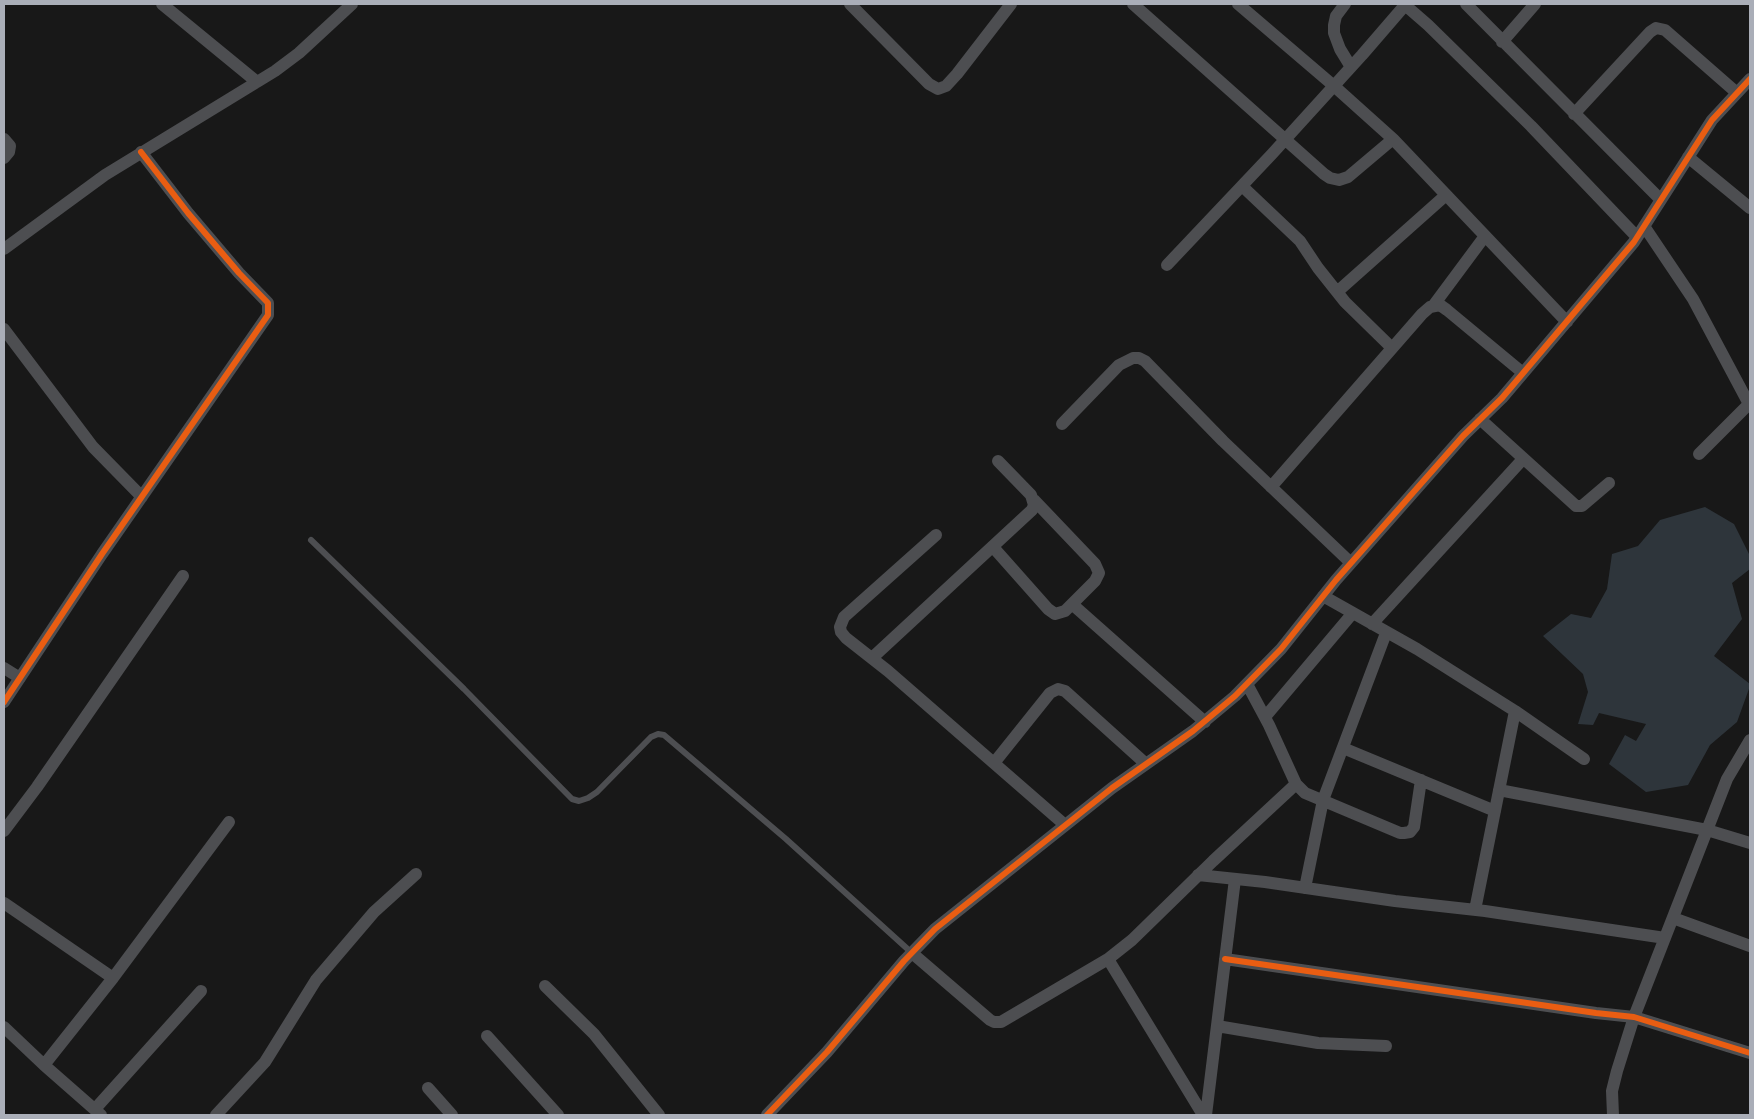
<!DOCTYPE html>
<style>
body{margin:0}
#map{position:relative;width:1754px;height:1119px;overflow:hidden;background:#181818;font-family:"PT Sans",sans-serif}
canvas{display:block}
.frame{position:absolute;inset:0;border:5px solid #aaaeb8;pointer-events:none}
</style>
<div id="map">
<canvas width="1754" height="1119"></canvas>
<div class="frame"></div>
</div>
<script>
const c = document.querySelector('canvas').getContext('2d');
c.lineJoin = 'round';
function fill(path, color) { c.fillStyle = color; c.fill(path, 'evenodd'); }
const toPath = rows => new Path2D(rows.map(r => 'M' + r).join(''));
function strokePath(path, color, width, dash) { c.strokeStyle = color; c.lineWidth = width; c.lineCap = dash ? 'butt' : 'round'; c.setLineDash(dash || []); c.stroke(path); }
const water = toPath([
 [1705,507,1734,524,1750,556,1750,569,1732,583,1742,619,1714,656,1750,684,1750,686,1737,722,1710,745,1688,785,1646,792,1609,764,1625,735,1636,741,1646,724,1599,713,1593,725,1578,724,1588,692,1583,674,1543,636,1571,614,1591,618,1607,589,1612,554,1638,546,1660,520]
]);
const lane = toPath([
 [311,540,464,689,572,799,579,801,588,798,597,792,651,737,658,734,664,735,786,839,912,953]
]);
const street = toPath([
 [162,4,257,82],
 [850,4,929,84,938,89,946,86,957,74,1011,4],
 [1133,4,1324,174,1330,178,1339,180,1348,177,1393,139],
 [1238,4,1334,86,1393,139,1567,322],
 [1345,4,1336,16,1334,25,1334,33,1340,49,1351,67],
 [1466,4,1661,200],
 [1405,5,1428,25,1531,126,1637,237],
 [1502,42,1535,4],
 [1574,114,1650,32,1656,28,1665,30,1737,93],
 [4,139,10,146,9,152,4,158],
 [1688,157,1750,208],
 [1242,186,1300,241,1318,268,1345,302,1392,348],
 [1644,226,1693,299,1750,406],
 [4,249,105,175,275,71,299,53,352,4],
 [1167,265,1272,154,1362,55,1406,4],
 [1337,292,1446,195],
 [1433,306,1485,236],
 [4,329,93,447,142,497],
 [1480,419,1576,506,1582,506,1609,483],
 [1062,424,1119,365,1133,358,1139,358,1145,361,1223,441,1351,563],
 [1699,454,1749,404],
 [1271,487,1422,314,1430,307,1440,305,1447,310,1523,373],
 [936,535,844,617,840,627,841,632,846,638,888,671,1065,825],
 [993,547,1048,609,1055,614,1065,611,1095,581,1099,573,1095,564,1034,500],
 [1323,596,1417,649,1515,711,1584,759],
 [1072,604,1205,722],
 [1372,624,1523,459],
 [872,658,1032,510,1034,505,1031,495,998,461],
 [4,668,20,678],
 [1247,684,1269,725,1296,784,1305,793,1400,833,1404,833,1410,832,1414,827,1421,780],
 [4,702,102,554,268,315,268,303,239,273,188,213,141,152],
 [1265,717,1352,614],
 [1343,748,1495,811],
 [994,763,1050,693,1058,689,1065,691,1146,764],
 [1499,790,1707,830,1750,843],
 [4,831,37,787,183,576],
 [1198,875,1265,882,1395,901,1485,911,1665,938],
 [1305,888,1323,800,1386,633],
 [4,903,113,978],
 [1475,910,1515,711],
 [1673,918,1750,946],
 [912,953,990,1020,994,1022,1001,1022,1108,959,1132,940,1213,861,1296,784],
 [1108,959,1203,1115],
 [1225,959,1596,1013,1634,1017,1750,1053],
 [545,986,594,1034,659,1115],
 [1217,1026,1318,1043,1386,1046],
 [4,1027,44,1065,101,1115],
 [487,1036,558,1115],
 [44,1065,113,978,229,822],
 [428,1088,452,1115],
 [95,1109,201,991],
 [216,1115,265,1062,316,980,374,912,416,874],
 [767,1115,827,1052,904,961,935,929,1112,788,1193,731,1235,696,1281,649,1336,580,1463,436,1502,398,1634,242,1712,120,1750,79],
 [1206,1115,1235,879],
 [1613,1115,1612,1091,1617,1071,1634,1017,1727,779,1750,740]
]);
const cycleway = toPath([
 [4,702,102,554,268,315,268,303,239,273,188,213,141,152],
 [1225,959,1596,1013,1634,1017,1750,1053],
 [767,1115,827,1052,904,961,935,929,1112,788,1193,731,1235,696,1281,649,1336,580,1463,436,1502,398,1634,242,1712,120,1750,79]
]);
fill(water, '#2e353b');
strokePath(lane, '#4d4e51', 6);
strokePath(street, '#4d4e51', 12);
strokePath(cycleway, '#e95d12', 6);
</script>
